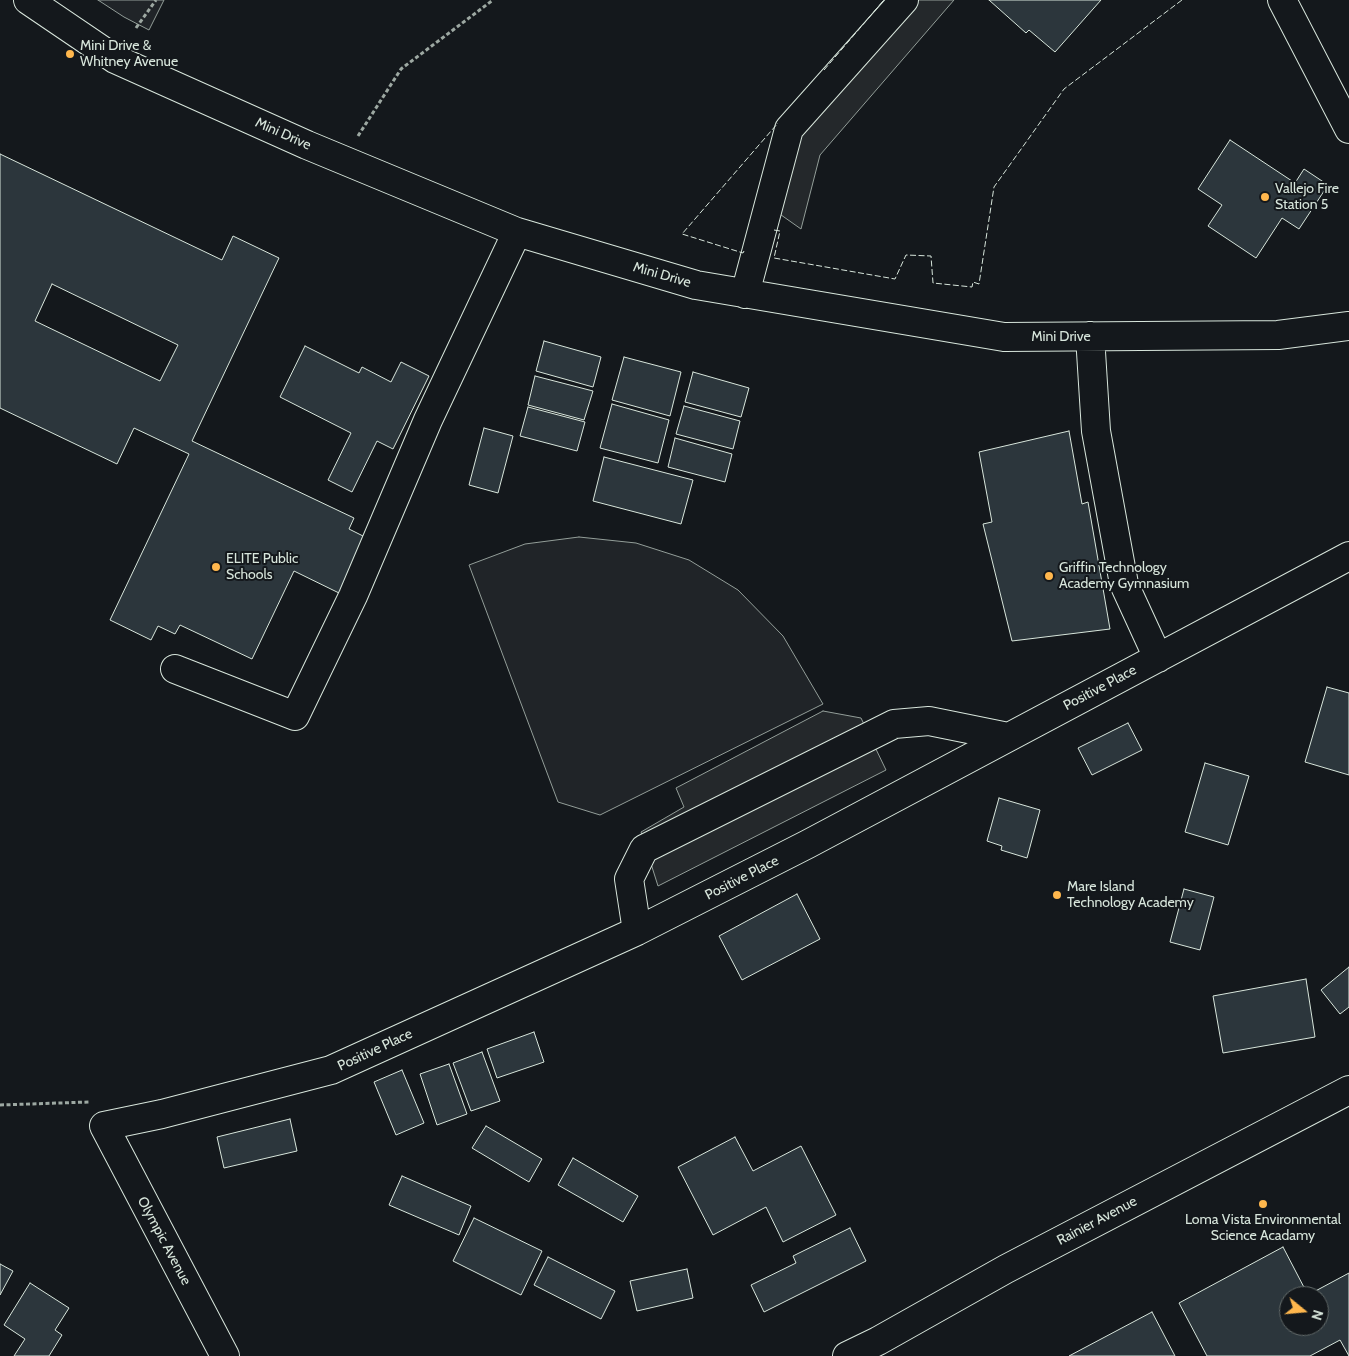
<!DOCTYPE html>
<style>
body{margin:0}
#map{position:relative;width:1349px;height:1356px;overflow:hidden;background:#14181c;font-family:Cabin,sans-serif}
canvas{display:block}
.north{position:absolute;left:1279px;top:1286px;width:50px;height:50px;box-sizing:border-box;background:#14181c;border:1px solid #626a69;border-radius:50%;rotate:107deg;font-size:14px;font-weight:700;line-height:20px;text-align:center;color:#d8e6dc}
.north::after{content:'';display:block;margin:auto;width:18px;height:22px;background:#ffb74d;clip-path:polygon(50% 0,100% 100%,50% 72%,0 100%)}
</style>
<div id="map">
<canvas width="1349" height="1356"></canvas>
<div class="north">N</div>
</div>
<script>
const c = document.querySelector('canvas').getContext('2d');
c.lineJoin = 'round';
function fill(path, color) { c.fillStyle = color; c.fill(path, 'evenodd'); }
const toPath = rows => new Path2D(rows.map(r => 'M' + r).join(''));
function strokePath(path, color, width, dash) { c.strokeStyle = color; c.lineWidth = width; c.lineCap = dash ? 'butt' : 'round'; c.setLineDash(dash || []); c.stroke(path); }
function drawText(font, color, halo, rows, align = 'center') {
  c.font = font + ' Cabin,sans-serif'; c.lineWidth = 4; c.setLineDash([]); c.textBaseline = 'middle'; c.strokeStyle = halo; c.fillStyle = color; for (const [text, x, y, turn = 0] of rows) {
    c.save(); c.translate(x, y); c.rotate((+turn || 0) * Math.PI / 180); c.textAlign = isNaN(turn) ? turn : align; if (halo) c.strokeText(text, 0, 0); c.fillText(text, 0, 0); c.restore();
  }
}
const green = toPath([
 [98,0,164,0,149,30,124,17,98,0],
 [579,537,636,543,689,560,738,590,783,636,823,704,600,815,558,802,469,565,525,544,579,537]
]);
const parking = toPath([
 [884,0,954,0,820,155,801,229,757,198,778,123,884,0],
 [823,711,861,718,886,770,658,886,641,832,684,807,676,788,823,711]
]);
const building = toPath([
 [989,0,1101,0,1055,52,1029,30,1026,33,989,0],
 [1230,140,1295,183,1304,169,1328,185,1299,229,1282,218,1256,258,1208,226,1222,205,1198,189,1230,140],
 [0,154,222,260,233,236,279,258,192,441,354,518,349,529,365,537,339,593,294,571,252,659,180,625,175,634,158,626,151,640,110,620,189,454,134,428,117,464,0,408,0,154],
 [52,284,178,345,160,381,35,321,52,284],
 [544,341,601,357,593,387,536,371,544,341],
 [305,346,359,373,362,367,391,382,401,362,429,376,393,449,377,441,352,492,328,480,351,433,280,397,305,346],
 [624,357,681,372,670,416,612,400,624,357],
 [693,372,749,388,741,417,685,402,693,372],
 [535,376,593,391,584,420,528,405,535,376],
 [612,404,669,420,658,463,600,448,612,404],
 [684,406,740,421,733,449,676,434,684,406],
 [528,407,585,422,577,451,520,436,528,407],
 [484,428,513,436,498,493,469,485,484,428],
 [1069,431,1082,504,1088,502,1110,629,1012,641,983,524,992,522,979,452,1069,431],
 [675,438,732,454,725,482,668,467,675,438],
 [604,457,693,480,681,524,593,501,604,457],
 [1327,687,1349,693,1349,775,1305,762,1327,687],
 [1128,723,1142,750,1092,775,1078,748,1128,723],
 [1205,763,1249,776,1228,845,1185,832,1205,763],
 [999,798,1040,810,1027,858,1001,850,1002,846,987,841,999,798],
 [1184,889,1214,897,1200,950,1170,942,1184,889],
 [797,894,820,939,742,980,719,936,797,894],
 [1349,967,1349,1007,1340,1014,1321,990,1349,967],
 [1306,979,1315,1037,1223,1053,1213,996,1306,979],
 [534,1032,544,1062,497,1078,487,1049,534,1032],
 [482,1052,500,1101,471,1111,453,1063,482,1052],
 [449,1064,467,1114,437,1125,420,1074,449,1064],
 [402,1070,424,1123,396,1135,374,1082,402,1070],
 [290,1119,297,1151,224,1168,217,1137,290,1119],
 [486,1126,542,1159,529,1182,472,1148,486,1126],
 [735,1137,753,1171,801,1146,836,1215,783,1242,766,1207,713,1235,678,1167,735,1137],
 [573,1158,638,1196,623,1222,558,1185,573,1158],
 [402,1176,471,1206,459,1235,389,1205,402,1176],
 [474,1218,542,1251,521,1295,453,1261,474,1218],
 [850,1228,866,1261,764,1312,751,1285,796,1263,793,1256,850,1228],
 [1283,1247,1308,1295,1349,1273,1349,1356,1340,1340,1310,1356,1207,1356,1179,1303,1283,1247],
 [1289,1296,1319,1296,1319,1326,1289,1326,1289,1296],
 [548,1257,615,1291,601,1319,534,1285,548,1257],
 [0,1264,13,1271,0,1295,0,1264],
 [687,1269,693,1298,637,1311,630,1281,687,1269],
 [30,1283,69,1308,55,1330,62,1335,49,1356,14,1356,25,1339,4,1325,30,1283],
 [1152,1312,1175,1356,1069,1356,1152,1312]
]);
const path = toPath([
 [136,28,156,0],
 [358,136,401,69,493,0],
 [0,1105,89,1102]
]);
const minor = toPath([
 [28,0,115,59,307,145,517,232,696,285,1004,337,1278,335,1349,326],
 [1282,0,1349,129],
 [745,294,789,129,904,0],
 [1090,336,1096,431,1124,584,1158,658],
 [175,669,295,716,353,596,428,420,517,232],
 [637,931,629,879,644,849,894,724,929,721,1008,737],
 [225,1356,104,1126,162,1114,331,1070,637,931,808,844,1349,556],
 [847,1356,878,1341,1006,1269,1349,1090]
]);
const fence = toPath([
 [824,70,884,0],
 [774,230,780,231,774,258,895,279,906,255,931,256,933,283,972,287,973,282,979,284,994,187,1064,89,1182,0],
 [744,251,743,253,682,234,778,123]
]);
const markers = [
 [70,54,5,"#ffb74d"],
 [1265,197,5,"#ffb74d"],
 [216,567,5,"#ffb74d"],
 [1049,576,5,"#ffb74d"],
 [1057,895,5,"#ffb74d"],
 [1263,1204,5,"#ffb74d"]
];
const poiNames = [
 ["Mini Drive &",80,46],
 ["Whitney Avenue",80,62],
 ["Vallejo Fire",1275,189],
 ["Station 5",1275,205],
 ["ELITE Public",226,559],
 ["Schools",226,575],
 ["Griffin Technology",1059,568],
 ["Academy Gymnasium",1059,584],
 ["Mare Island",1067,887],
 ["Technology Academy",1067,903],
 ["Loma Vista Environmental",1263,1220,"center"],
 ["Science Acadamy",1263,1236,"center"]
];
const streetNames = [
 ["Mini Drive",283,134,24],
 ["Mini Drive",662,275,16],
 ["Mini Drive",1061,337],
 ["Positive Place",1100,688,-28],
 ["Positive Place",742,878,-27],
 ["Positive Place",375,1050,-25],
 ["Rainier Avenue",1097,1221,-28],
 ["Olympic Avenue",164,1241,62]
];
fill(green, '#202428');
strokePath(green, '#939e99', 1);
fill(parking, '#24282b');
strokePath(parking, '#939e99', 1);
fill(building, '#2c363c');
strokePath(building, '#d8e6dc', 1);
strokePath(minor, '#d8e6dc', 30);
strokePath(path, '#9da8a2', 3, [4, 2.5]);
strokePath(minor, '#14181c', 28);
strokePath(fence, '#d8e6dc', 1, [6, 2.5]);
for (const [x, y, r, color] of markers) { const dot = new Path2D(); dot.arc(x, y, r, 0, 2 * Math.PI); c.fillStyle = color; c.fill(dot); strokePath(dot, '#14181c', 2); }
drawText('14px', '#d8e6dc', '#14181c', poiNames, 'left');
drawText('14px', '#d8e6dc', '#14181c', streetNames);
</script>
